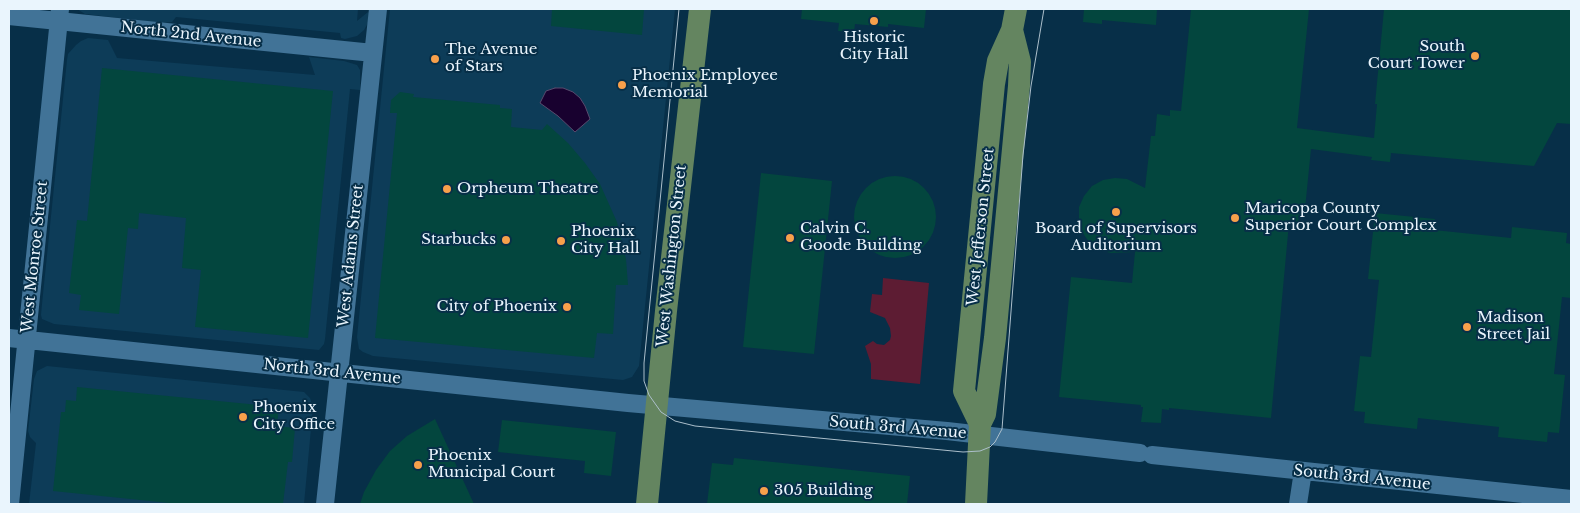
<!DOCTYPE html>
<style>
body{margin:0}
#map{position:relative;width:1580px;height:513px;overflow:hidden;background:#072f48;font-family:"Libre Baskerville",serif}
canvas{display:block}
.frame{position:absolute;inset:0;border:10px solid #eaf5fd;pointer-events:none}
</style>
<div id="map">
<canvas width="1580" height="513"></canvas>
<div class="frame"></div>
</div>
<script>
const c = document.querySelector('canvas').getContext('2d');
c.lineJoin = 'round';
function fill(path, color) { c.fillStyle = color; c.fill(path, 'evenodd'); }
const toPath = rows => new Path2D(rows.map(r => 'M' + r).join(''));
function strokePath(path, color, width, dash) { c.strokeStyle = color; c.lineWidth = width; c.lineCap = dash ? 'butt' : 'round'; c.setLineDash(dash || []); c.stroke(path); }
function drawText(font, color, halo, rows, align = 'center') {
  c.font = font + ' "Libre Baskerville",serif'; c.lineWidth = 4; c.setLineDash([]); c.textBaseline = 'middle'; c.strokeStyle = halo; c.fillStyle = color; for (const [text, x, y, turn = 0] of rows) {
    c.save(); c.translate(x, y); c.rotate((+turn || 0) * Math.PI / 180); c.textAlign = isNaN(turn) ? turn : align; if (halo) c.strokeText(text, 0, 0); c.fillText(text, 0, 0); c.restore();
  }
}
const built = toPath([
 [77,9,358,9,357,21,368,12,369,13,368,23,364,30,357,36,345,39,341,38,340,33,176,17,172,22,161,23,85,14],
 [390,9,675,9,639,366,632,377,623,380,373,356,363,352,359,349,357,337],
 [88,38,108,40,117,58,315,75,309,57,344,61,357,65,360,70,360,90,350,89,325,339,324,344,319,350,54,324,42,319,41,315,42,304,67,60,68,54,76,45,81,41],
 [47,366,304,392,310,398,313,407,304,504,29,504,36,443,30,437,28,431,34,379,37,371]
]);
const green = toPath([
 [883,278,929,283,920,384,871,379,871,364,865,346,873,341,877,344,884,345,890,340,891,336,890,328,885,318,870,312,872,294,882,295]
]);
const water = toPath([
 [555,88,563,88,573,92,580,98,585,106,590,119,575,132,558,116,540,103,546,91,555,88]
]);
const building = toPath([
 [552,9,644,9,642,35,551,26],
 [802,9,926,9,924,28,888,24,888,27,855,24,854,32,838,31,839,23,801,19],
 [1084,9,1157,9,1156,25,1102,20,1102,24,1083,22],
 [1191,9,1309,9,1297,128,1374,138,1377,104,1375,104,1384,9,1571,9,1571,124,1557,123,1534,166,1391,153,1390,162,1371,160,1372,157,1311,149,1305,209,1300,208,1298,224,1289,223,1271,418,1169,408,1169,410,1162,409,1161,423,1141,422,1143,407,1141,407,1141,405,1059,397,1071,277,1132,283,1135,252,1111,253,1099,250,1089,242,1082,232,1079,220,1079,207,1084,196,1092,186,1103,180,1115,178,1127,179,1145,188,1151,136,1155,136,1157,114,1170,116,1170,110,1181,111],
 [102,68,333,91,308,338,195,327,201,270,182,268,186,218,139,213,138,229,128,228,119,314,79,310,81,295,69,293,77,220,87,221],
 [400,92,414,94,413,97,500,105,500,108,512,109,511,127,542,130,547,124,568,143,585,163,600,184,617,222,626,259,628,285,616,285,613,334,597,333,594,358,375,338,397,113,390,113,391,100],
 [761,173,832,181,814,354,743,347],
 '854 217a41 41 0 1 1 82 0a41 41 0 1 1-82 0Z',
 [1375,213,1435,219,1434,230,1511,238,1512,227,1567,233,1566,243,1571,244,1571,298,1562,297,1554,374,1565,375,1559,433,1548,432,1547,442,1498,437,1499,427,1418,418,1417,429,1364,423,1365,412,1354,411,1360,356,1371,357,1379,280,1368,279],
 [77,387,279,407,277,426,295,428,292,462,288,462,283,504,179,504,53,491,61,412,65,412,66,400,76,401],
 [435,419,474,504,360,504,364,492,376,470,390,451,407,436],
 [502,420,616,432,611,476,584,473,585,461,498,452],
 [734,458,910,476,907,504,707,504,712,463,733,465]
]);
const minor = toPath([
 [9,16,373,53],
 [9,338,628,403,947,431,1140,453],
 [1152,455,1571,499],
 [10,504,60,9],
 [325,504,378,9],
 [1298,504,1303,471]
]);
const major = toPath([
 [980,424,964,391,994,84,998,61,1012,30,1016,9],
 [647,504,666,311,700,9],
 [976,504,980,424,985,414,995,338,1019,86,1020,62,1012,30]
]);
const tram = toPath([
 [679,9,644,363,644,381,649,395,661,412,675,421,695,426,963,452,980,451,990,447,995,442,1002,429,1023,155,1031,86,1044,9]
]);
const markers = [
 [874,21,5,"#f8a04b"],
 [1475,56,5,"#f8a04b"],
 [435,59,5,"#f8a04b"],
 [622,85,5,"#f8a04b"],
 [447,189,5,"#f8a04b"],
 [1116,212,5,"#f8a04b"],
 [1235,218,5,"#f8a04b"],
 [790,238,5,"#f8a04b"],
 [506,240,5,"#f8a04b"],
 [561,241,5,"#f8a04b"],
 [567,307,5,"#f8a04b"],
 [1467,327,5,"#f8a04b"],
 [243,417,5,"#f8a04b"],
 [418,465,5,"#f8a04b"],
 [764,491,5,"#f8a04b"]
];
const streetNames = [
 ["North 2nd Avenue",191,35,6],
 ["West Jefferson Street",981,227,-84],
 ["West Adams Street",351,256,-84],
 ["West Washington Street",672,256,-84],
 ["West Monroe Street",35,257,-84],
 ["North 3rd Avenue",332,372,6],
 ["South 3rd Avenue",898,428,5],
 ["South 3rd Avenue",1362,478,6]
];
const poiNames = [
 ["Historic",874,38,"center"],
 ["City Hall",874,55,"center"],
 ["South",1465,47,"right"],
 ["Court Tower",1465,64,"right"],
 ["The Avenue",445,50],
 ["of Stars",445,67],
 ["Phoenix Employee",632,76],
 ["Memorial",632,93],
 ["Orpheum Theatre",457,189],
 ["Maricopa County",1245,209],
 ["Superior Court Complex",1245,226],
 ["Calvin C.",800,229],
 ["Goode Building",800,246],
 ["Board of Supervisors",1116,229,"center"],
 ["Auditorium",1116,246,"center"],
 ["Phoenix",571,232],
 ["City Hall",571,249],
 ["Starbucks",496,240,"right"],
 ["City of Phoenix",557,307,"right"],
 ["Madison",1477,318],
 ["Street Jail",1477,335],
 ["Phoenix",253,408],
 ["City Office",253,425],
 ["Phoenix",428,456],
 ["Municipal Court",428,473],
 ["305 Building",774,491]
];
fill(built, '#0d3c58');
fill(green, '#5d1c33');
fill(water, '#18012f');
strokePath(water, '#574a6d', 1);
fill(building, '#03463e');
strokePath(minor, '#417397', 18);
strokePath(major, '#648560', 22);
strokePath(tram, '#acbfcb', 1);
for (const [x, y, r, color] of markers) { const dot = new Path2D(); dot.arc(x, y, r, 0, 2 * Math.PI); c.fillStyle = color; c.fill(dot); strokePath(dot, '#072f48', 2); }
drawText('15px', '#eaf5fd', '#072f48', streetNames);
drawText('15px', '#eaf5fd', '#072f48', poiNames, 'left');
</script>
